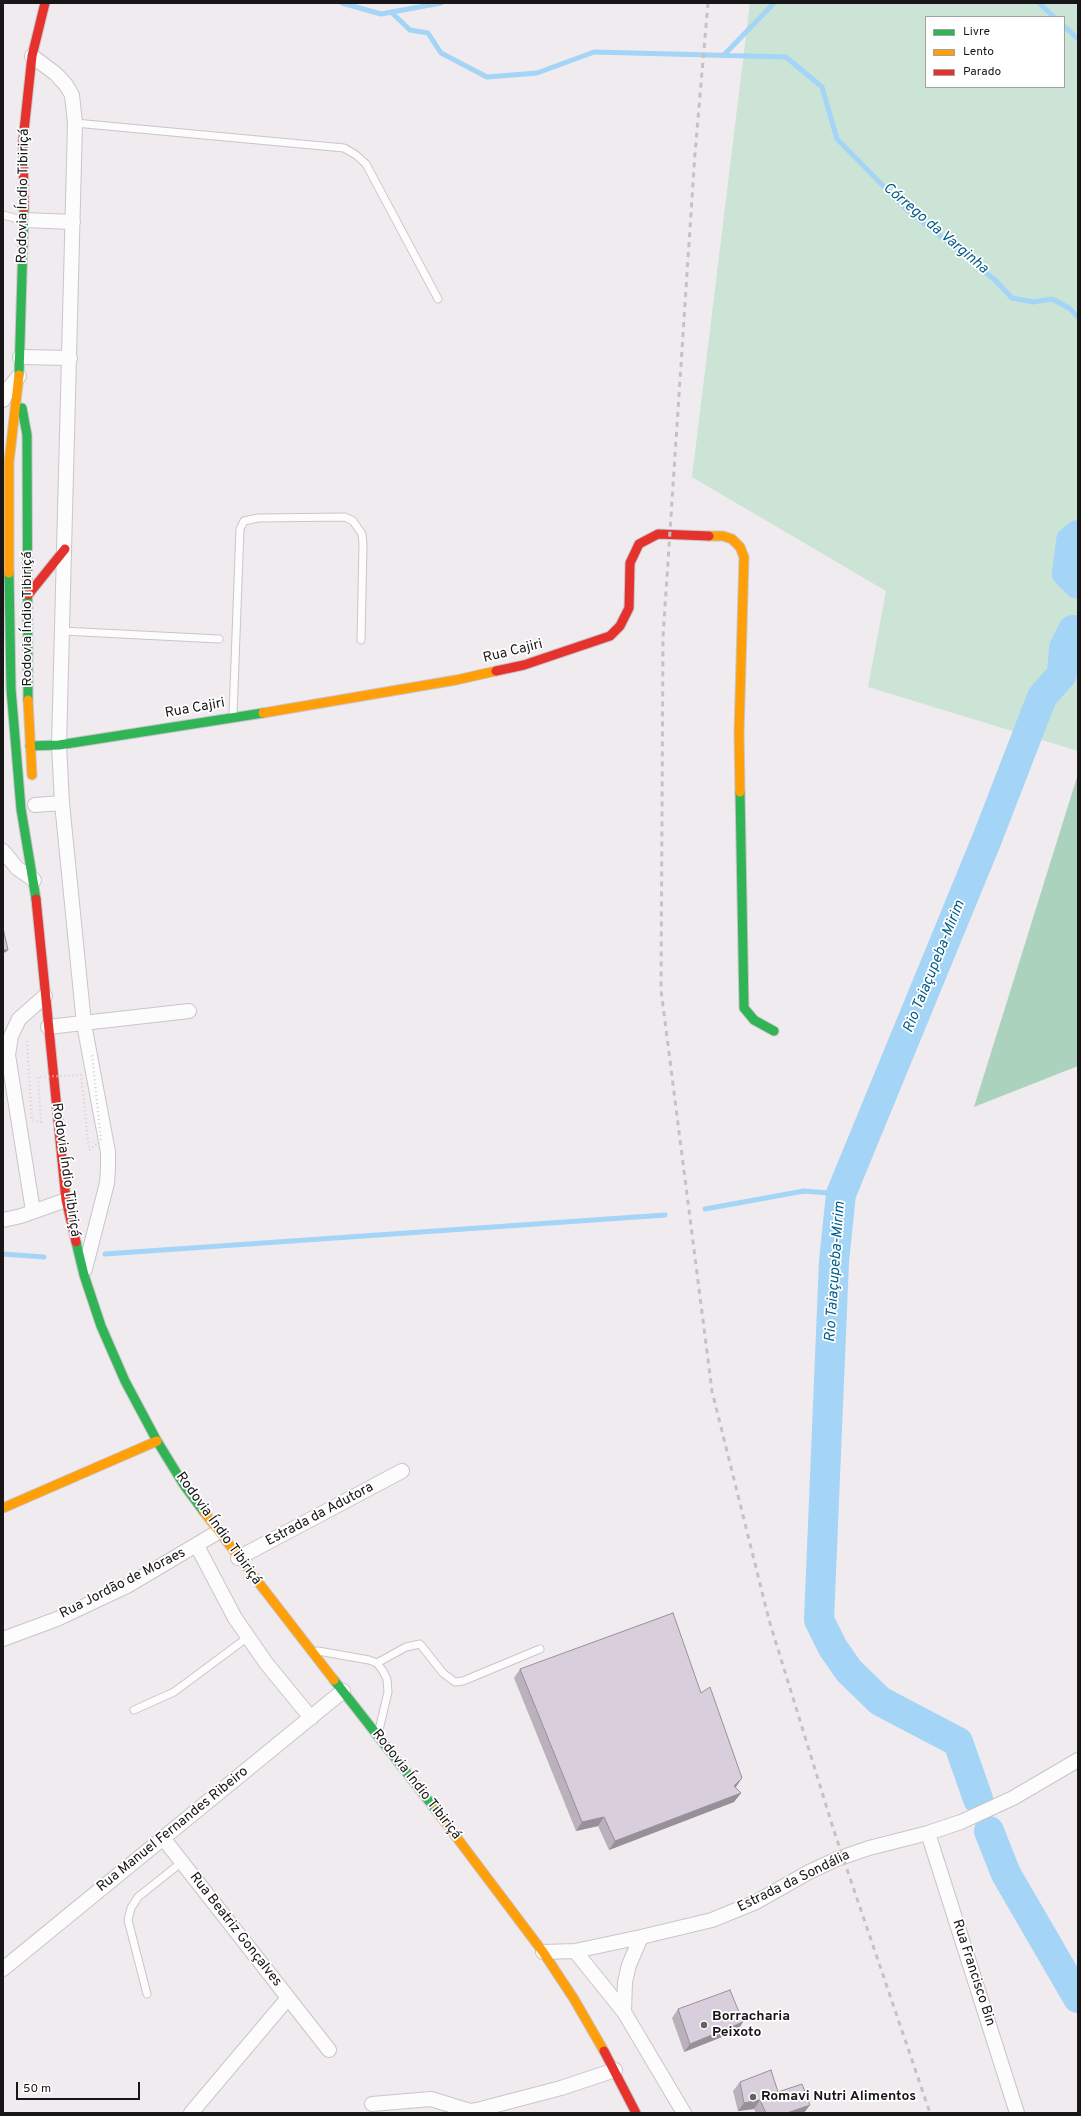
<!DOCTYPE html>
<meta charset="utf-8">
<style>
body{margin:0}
#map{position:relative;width:1081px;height:2116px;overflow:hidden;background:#f0ebef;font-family:Overpass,sans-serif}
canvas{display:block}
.frame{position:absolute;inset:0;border:4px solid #181618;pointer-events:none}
.legend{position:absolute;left:925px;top:16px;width:140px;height:72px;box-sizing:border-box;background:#fff;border:1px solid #a3a2a3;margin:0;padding:5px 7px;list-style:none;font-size:12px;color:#181618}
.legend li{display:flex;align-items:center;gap:8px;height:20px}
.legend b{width:20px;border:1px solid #a3a2a3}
.scale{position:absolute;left:16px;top:2082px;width:124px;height:18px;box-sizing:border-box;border:2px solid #181618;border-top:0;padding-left:5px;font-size:12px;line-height:14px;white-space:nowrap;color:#181618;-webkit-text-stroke:3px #fff;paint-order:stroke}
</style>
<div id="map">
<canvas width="1081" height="2116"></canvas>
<div class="frame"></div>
<ul class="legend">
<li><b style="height:5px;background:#30b455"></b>Livre</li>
<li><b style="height:5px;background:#ff9f0a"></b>Lento</li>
<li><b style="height:5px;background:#e5322d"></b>Parado</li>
</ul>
<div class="scale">50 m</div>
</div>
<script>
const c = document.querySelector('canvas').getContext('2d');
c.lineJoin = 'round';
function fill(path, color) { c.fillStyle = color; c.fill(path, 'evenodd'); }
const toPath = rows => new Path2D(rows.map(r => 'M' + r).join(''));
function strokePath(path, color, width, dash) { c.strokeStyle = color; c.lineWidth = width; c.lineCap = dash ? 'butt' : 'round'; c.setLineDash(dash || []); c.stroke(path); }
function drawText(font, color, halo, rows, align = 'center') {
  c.font = font + ' Overpass,sans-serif'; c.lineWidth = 3.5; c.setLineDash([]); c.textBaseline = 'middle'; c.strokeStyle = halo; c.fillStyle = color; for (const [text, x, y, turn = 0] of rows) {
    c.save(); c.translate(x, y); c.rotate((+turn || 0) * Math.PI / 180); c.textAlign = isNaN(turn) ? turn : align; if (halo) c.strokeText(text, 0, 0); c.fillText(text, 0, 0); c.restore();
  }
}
const green = toPath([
 [750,3,1078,3,1078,751,868,687,886,591,692,477],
 [926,17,1064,17,1064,87,926,87]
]);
const forest = toPath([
 [1078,774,1078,1066,974,1107]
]);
const stream = toPath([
 [342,3,381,14,441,3],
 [1039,3,1054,17],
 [391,12,410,30,428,33,441,53,487,77,537,73,594,52,786,57,822,87,837,139,904,207,995,280,1012,298,1033,302,1052,299,1069,308,1078,317],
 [1064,26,1078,39],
 [724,55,774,3],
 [705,1209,804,1191,841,1194],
 [3,1254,44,1257],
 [105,1254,665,1215]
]);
const river = toPath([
 [1078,535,1071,541,1067,573,1078,584],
 [978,1799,958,1742,880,1701,849,1671,833,1648,819,1620,834,1261,841,1194,987,839,1042,697,1062,674,1064,648,1073,630,1078,630],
 [989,1831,1006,1874,1078,1998]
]);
const lane = toPath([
 [75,123,344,148,356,155,366,164,438,299],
 [3,215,22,220],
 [62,631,219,639],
 [233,715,240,529,244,521,258,518,345,517,353,521,362,534,363,544,361,640],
 [318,1651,369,1660,377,1663,383,1671,387,1679,388,1692,379,1730],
 [377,1663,406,1647,420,1644,443,1673,455,1682,463,1681,540,1649],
 [134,1710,174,1692,248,1637],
 [147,1994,128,1920,131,1908,138,1897,182,1862]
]);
const street = toPath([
 [32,56,56,74,66,85,72,95,75,123,59,745,62,803,84,1024,108,1152,108,1167,107,1183,85,1269],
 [24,220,73,222],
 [20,357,70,358],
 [3,400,8,389,19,376],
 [35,805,62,803],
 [3,851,17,868,34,880],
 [48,1027,189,1011],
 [33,1211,8,1055,11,1036,19,1019,45,996],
 [3,1220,21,1216,66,1200],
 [197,1546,235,1618,266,1663,311,1718],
 [238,1558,402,1471],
 [3,1639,57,1619,127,1586,218,1532],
 [928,1833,1017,2113],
 [163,1838,329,2050],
 [575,1951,624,2012,684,2113],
 [543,1952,575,1951,641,1937,712,1920,756,1902,809,1872,837,1859,869,1848,928,1833,961,1822,1013,1798,1078,1760],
 [3,1969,343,1691],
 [624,2012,625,1982,629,1965,641,1937],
 [372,2104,431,2099,470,2111,477,2110,561,2088,615,2070],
 [191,2113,288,1998]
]);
const fast = toPath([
 [19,375,24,208],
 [22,408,27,435,28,700],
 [9,573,11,689,21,809,36,899],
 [30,746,59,745,263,713],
 [740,792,744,1008,754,1020,774,1031],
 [76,1242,84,1275,101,1326,125,1381,157,1441,184,1485,204,1512],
 [334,1680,436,1810]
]);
const slow = toPath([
 [709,536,723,536,732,539,740,547,744,557,739,733,740,792],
 [9,573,9,462,19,375],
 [28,700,32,775],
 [263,713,456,680,496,671],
 [3,1508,157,1441],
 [204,1512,334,1680],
 [436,1810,543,1952,574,1999,604,2051]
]);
const jam = toPath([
 [24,208,23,140,32,56,45,3],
 [28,595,65,549],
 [496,671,524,665,610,636,620,626,629,608,630,563,639,544,658,534,709,536],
 [36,899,66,1200,76,1242],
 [604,2051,636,2113]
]);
const rail = toPath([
 [708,3,695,153,663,637,661,990,712,1391,769,1620,834,1831,930,2113]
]);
const pathBridge = toPath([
 [27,1041,32,1120,41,1122,38,1077,81,1075,89,1150,101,1141,92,1054]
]);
const wall = toPath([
 [520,1669,701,1693,736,1788,741,1793,734,1802,609,1850,598,1826,576,1831,514,1678],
 [678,2009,743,2022,737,2031,684,2052,672,2018],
 [740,2082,778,2092,804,2113,756,2113,754,2109,738,2111,733,2091]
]);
const shadedWall = toPath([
 [3,950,8,950,6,952,3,953],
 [742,1778,736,1787,728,1795,734,1786],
 [741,1793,734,1802,609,1850,615,1841],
 [604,1817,598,1826,576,1831,582,1822],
 [743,2022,737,2031,684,2052,690,2044],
 [760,2100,754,2109,738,2111,744,2103],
 [810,2105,804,2113,787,2113]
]);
const building = toPath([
 [3,928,8,950,3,950,3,928],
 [673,1613,701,1693,710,1687,742,1778,734,1786,741,1793,615,1841,604,1817,582,1822,520,1669,673,1613],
 [730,1990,743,2022,690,2044,678,2009,730,1990],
 [771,2070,778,2092,802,2084,810,2105,787,2113,766,2113,760,2100,744,2103,740,2082,771,2070]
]);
const markers = [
 [704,2025,4,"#646163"],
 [753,2097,4,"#646163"]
];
const streetNames = [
 ["Rodovia Índio Tibiriçá",24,196,-89],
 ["Rodovia Índio Tibiriçá",28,619,-90],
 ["Rua Cajiri",513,652,-14],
 ["Rua Cajiri",195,709,-10],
 ["Rodovia Índio Tibiriçá",65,1170,82],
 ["Estrada da Adutora",320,1515,-28],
 ["Rodovia Índio Tibiriçá",218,1529,54],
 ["Rua Jordão de Moraes",123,1584,-27],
 ["Rodovia Índio Tibiriçá",416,1785,52],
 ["Rua Manuel Fernandes Ribeiro",173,1830,-39],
 ["Estrada da Sondália",794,1882,-26],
 ["Rua Beatriz Gonçalves",235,1930,52],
 ["Rua Francisco Bin",973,1973,72]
];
const poiNames = [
 ["Borracharia",712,2017],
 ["Peixoto",712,2033],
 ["Romavi Nutri Alimentos",761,2097]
];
const waterNames = [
 ["Córrego da Varginha",935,229,40],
 ["Rio Taiaçupeba-Mirim",935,967,-68],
 ["Rio Taiaçupeba-Mirim",836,1272,-86]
];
fill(green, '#cbe4d6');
fill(forest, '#abd2bd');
strokePath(stream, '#a4d4f6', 5);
strokePath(river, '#a4d4f6', 30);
strokePath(lane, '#c9c5c8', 9);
strokePath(street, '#c9c5c8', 16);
strokePath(fast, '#c9c5c8', 11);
strokePath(slow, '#c9c5c8', 11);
strokePath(jam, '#c9c5c8', 11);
strokePath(lane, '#fdfcfd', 7);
strokePath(street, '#fdfcfd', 14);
strokePath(fast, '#30b455', 9);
strokePath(slow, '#ff9f0a', 9);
strokePath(jam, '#e5322d', 9);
strokePath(rail, '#c4c2c4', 3, [5, 5]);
strokePath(pathBridge, '#d4d2d4', 2.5, [1, 3]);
fill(wall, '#bbb1bc');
fill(shadedWall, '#989099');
fill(building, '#d9cedb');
strokePath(building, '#989099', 1);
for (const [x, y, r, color] of markers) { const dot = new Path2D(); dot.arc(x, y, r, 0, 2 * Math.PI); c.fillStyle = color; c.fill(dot); strokePath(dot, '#fff', 1.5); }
drawText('14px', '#181618', '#fff', streetNames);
drawText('bold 14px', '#181618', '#fff', poiNames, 'left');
drawText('italic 15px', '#035e8a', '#fff', waterNames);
</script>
